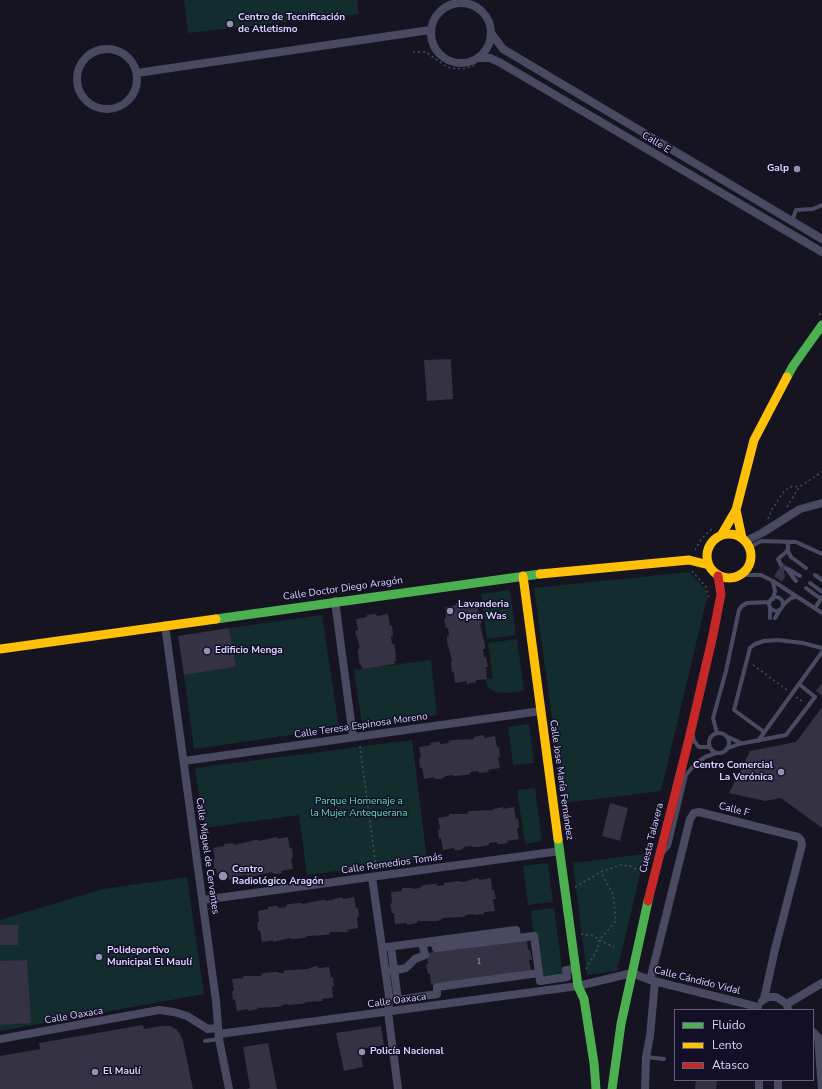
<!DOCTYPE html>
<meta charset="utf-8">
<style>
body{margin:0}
#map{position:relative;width:822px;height:1089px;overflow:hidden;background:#161421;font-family:"Nunito Sans",sans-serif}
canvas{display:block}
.legend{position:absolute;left:674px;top:1009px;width:140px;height:72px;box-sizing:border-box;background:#130f26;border:1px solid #625e7d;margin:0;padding:5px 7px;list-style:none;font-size:12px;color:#d9d4ff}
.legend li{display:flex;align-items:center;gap:8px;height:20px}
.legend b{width:20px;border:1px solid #625e7d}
</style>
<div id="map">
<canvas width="822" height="1089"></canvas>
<ul class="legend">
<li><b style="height:5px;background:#4caf50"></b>Fluido</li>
<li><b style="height:5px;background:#ffc107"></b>Lento</li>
<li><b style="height:5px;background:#c62828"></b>Atasco</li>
</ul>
</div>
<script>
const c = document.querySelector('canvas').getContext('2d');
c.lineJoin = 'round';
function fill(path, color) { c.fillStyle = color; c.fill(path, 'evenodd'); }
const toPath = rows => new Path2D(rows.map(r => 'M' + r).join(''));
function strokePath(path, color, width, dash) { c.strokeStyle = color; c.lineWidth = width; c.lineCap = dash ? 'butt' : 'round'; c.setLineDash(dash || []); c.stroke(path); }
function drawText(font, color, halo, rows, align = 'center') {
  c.font = font + ' "Nunito Sans",sans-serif'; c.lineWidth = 3; c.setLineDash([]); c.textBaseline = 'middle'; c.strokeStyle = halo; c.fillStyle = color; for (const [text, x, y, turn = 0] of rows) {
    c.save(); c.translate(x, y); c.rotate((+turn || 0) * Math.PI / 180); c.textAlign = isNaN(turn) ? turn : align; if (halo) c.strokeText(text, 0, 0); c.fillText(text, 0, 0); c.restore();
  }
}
const green = toPath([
 [184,0,357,0,359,14,188,33],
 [689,572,706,590,707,598,661,791,564,803,534,588],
 [510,590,516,635,487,639,481,594],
 [322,615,339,728,194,749,184,675,236,667,229,628],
 [517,639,524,691,504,693,495,692,488,687,485,679,493,678,488,643],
 [431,660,437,715,362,725,354,670],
 [529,724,534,763,513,765,508,727],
 [412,740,427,859,307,875,299,815,204,828,195,768],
 [535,788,542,841,525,844,517,790],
 [645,854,617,971,587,975,573,863],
 [548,863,553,902,528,905,523,866],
 [187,877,204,994,0,1031,0,920,103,889],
 [554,908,563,975,539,978,531,911]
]);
const building = toPath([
 [451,359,453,399,427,401,424,360],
 [783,563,787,566,784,571,785,577,782,582,774,576],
 [465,602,466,604,477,603,479,614,481,614,482,619,481,624,480,624,485,645,485,649,483,649,484,657,486,657,488,667,486,667,487,679,476,680,476,682,467,684,467,681,455,683,454,672,452,672,451,662,452,662,447,641,447,637,449,636,448,628,446,628,444,619,446,618,445,607,456,605,456,603],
 [376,614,377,616,388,614,390,626,392,626,393,636,391,636,392,644,394,644,395,648,396,661,394,661,395,664,363,669,359,662,358,653,358,649,360,648,355,631,358,630,356,619,367,617,367,615],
 [229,628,236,667,184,675,178,636],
 [822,683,822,696,816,691],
 [822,707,822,828,781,798,765,801,729,793,750,751,796,742],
 [484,735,484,738,495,736,497,747,499,747,500,757,498,757,500,768,488,770,489,772,479,773,478,771,470,772,470,774,466,775,453,776,453,775,445,776,445,777,441,779,435,779,435,777,424,779,422,767,420,768,419,758,421,758,419,747,431,745,430,743,436,742,440,742,440,744,449,743,448,741,453,740,474,739,474,737],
 [610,803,628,808,620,841,602,836],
 [503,807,503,809,514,807,516,819,518,818,519,828,517,828,519,839,507,841,508,843,502,844,497,844,497,842,489,843,489,845,485,846,476,847,472,847,472,846,464,847,464,848,460,850,454,850,454,848,443,850,441,838,439,839,438,829,440,829,438,818,449,816,449,814,468,814,467,812,471,811,493,810,493,809],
 [277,837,277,839,288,837,290,849,292,848,293,858,291,858,293,869,281,871,282,873,276,874,272,873,272,872,251,877,247,877,247,875,239,876,239,878,229,880,229,878,218,879,216,868,214,869,213,859,215,859,213,848,224,846,224,844,234,843,234,845,255,840,259,840,259,841],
 [479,878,479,880,491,878,492,890,494,890,496,899,493,899,495,911,484,912,484,914,474,915,474,914,466,915,466,916,462,917,442,918,442,919,438,921,417,921,417,923,407,925,407,923,395,924,394,913,392,913,390,904,392,903,391,892,402,891,402,888,412,888,412,889,420,888,420,887,424,885,433,884,437,884,437,886,444,885,444,883,457,881,461,881,461,882,469,881,469,880],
 [343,897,343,899,354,897,356,908,358,908,359,917,357,917,358,928,347,930,348,932,330,932,330,934,326,935,307,936,307,937,303,938,295,939,291,939,290,938,273,942,273,940,262,942,260,930,258,931,257,922,259,922,258,911,268,909,268,907,274,906,278,906,278,908,286,907,286,905,290,904,298,903,302,903,303,904,321,900,325,900,326,901,333,900,333,899],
 [0,925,18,925,18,945,0,945],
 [527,939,528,950,530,950,532,960,529,960,531,971,431,985,430,974,428,974,426,964,428,964,427,953],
 [27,960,31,1023,0,1025,0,961],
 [318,966,318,968,329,967,331,978,333,977,334,986,332,986,333,998,322,999,323,1001,305,1002,305,1003,301,1004,288,1005,288,1004,282,1005,282,1006,278,1007,257,1008,258,1009,248,1011,248,1009,237,1011,235,999,233,1000,232,991,234,991,232,979,244,978,243,976,261,976,261,974,265,973,274,972,278,972,278,973,284,973,284,971,288,970,309,969,309,968],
 [143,1025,144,1029,162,1026,170,1026,176,1029,180,1034,183,1041,193,1089,0,1089,0,1056,40,1049,39,1043],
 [381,1026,384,1045,360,1049,363,1067,344,1071,336,1033],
 [268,1043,277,1089,247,1089,250,1088,243,1047],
 [696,1080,717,1080,716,1089,695,1089]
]);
const path = toPath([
 [413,52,426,52,444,65,450,68,463,69,475,65],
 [819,315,822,312],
 [787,507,799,487,822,472],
 [768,519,772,509,785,490,793,486,799,487],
 [695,550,702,538,713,528],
 [692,571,706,587,709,599],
 [753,665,787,690],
 [796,697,803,702],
 [360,746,376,867],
 [575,887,601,872,620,865,630,866,640,871],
 [581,934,594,936,599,940,614,947],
 [586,969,597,950,599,940,616,921,613,894,601,872]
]);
const lane = toPath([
 [792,221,796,210,813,209,822,205],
 [786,542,788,544,788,551,791,557,806,568],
 [750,547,761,541,796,542,822,554],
 [781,565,778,559,786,552,788,549],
 [786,568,796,581],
 [788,569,800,576],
 [741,575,761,575,773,581,822,613],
 [815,575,822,580],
 [810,583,822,592],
 [806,588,821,599],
 '769 604a7 7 0 1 1 14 0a7 7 0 1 1-14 0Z',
 [773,599,775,591,773,582],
 [783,605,791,598,795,597],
 [815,608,822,597],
 [770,618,770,608],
 [775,618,780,610],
 [764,732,734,710,750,648,755,644,764,641,778,640,803,643,822,648],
 [717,733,713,718,726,671,739,610,742,606,747,603,770,602],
 '709 743a10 10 0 1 1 20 0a10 10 0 1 1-20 0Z',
 [693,736,694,741,699,747,709,747],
 [726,736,741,743],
 [758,741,822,652],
 [726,749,739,744,786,735,815,697,799,684],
 [662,854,669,846,686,775,695,764,705,757,716,753],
 [205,1041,219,1039],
 [646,1057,664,1059]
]);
const street = toPath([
 '431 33a30 30 0 1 1 60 0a30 30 0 1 1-60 0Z',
 [491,33,503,49,822,239],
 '77 79a30 30 0 1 1 60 0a30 30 0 1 1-60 0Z',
 [478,58,490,58,499,62,822,252],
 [137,73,430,30],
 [746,541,762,533,800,509,822,503],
 [335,601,353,737],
 [165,625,216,1001,219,1039,229,1089],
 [184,761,541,711],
 [372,877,389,996,388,1012,398,1089],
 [203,900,560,851],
 [387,947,516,930,517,938],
 [391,947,398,1000,437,994,437,987,539,973],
 [390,971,406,968,415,959,425,955,422,943,435,942,436,948,534,936,540,981,567,977,566,970,576,969],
 [650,980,690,819,694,813,699,812,798,837,801,840,802,845,775,949,764,999],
 [762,1001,768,997,776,997,787,1004,788,1010],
 [787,1004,822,983],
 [813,1032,818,1037,822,1089],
 [219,1034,578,986,632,973,650,980,758,1007],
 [0,1039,159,1010,174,1012,187,1016,208,1029,218,1028],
 [759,1080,759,1089],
 [778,1080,778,1089],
 [645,1089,646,1057,650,1036,655,981]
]);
const fast = toPath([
 [787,377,793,366,822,325],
 [216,619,540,574],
 [558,839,578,986,584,999,594,1063,596,1089],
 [612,1089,621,1024,648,901]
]);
const slow = toPath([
 [736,510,742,538],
 '707 556a22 22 0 1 1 44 0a22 22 0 1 1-44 0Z',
 [722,534,736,510,754,440,787,377],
 [540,574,689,560,709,565],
 [523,576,558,839],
 [0,649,216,619]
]);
const jam = toPath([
 [648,901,689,739,713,635,721,594,718,576]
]);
const markers = [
 [230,24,4,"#9591b1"],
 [797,169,4,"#9591b1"],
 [450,611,4,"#9591b1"],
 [207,651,4,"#9591b1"],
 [781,772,4,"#9591b1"],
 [223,876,5,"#9591b1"],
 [99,957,4,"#9591b1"],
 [362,1052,4,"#9591b1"],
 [95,1072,4,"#9591b1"]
];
const numberNames = [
 ["1",479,962]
];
const poiNames = [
 ["Centro de Tecnificación",238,18],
 ["de Atletismo",238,30],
 ["Galp",789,169,"right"],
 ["Lavanderia",458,605],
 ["Open Was",458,617],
 ["Edificio Menga",215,651],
 ["Centro Comercial",773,766,"right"],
 ["La Verónica",773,778,"right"],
 ["Centro",232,870],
 ["Radiológico Aragón",232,882],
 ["Polideportivo",107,951],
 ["Municipal El Maulí",107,963],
 ["Policía Nacional",370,1052],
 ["El Maulí",103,1072]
];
const streetNames = [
 ["Calle E",656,143,31],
 ["Calle Doctor Diego Aragón",343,589,-8],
 ["Calle Teresa Espinosa Moreno",361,726,-8],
 ["Calle Jose María Fernández",561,780,82],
 ["Calle F",734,810,14],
 ["Cuesta Talavera",652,838,-76],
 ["Calle Miguel de Cervantes",207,856,82],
 ["Calle Remedios Tomás",392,864,-8],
 ["Calle Cándido Vidal",697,981,14],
 ["Calle Oaxaca",397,1001,-8],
 ["Calle Oaxaca",74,1016,-10]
];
const parkNames = [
 ["Parque Homenaje a",359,802],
 ["la Mujer Antequerana",359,814]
];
fill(green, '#132c2d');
fill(building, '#343243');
strokePath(path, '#44505f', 1.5, [2, 3]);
strokePath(lane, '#4a4962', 4);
strokePath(street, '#4a4962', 8);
strokePath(fast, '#4caf50', 9);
strokePath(slow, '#ffc107', 9);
strokePath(jam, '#c62828', 9);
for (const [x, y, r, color] of markers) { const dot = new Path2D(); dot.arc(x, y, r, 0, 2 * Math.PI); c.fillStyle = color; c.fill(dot); strokePath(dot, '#130f26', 1.5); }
drawText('8px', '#b0acd0', null, numberNames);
drawText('bold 10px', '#d9d4ff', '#130f26', poiNames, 'left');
drawText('10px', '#d9d4ff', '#130f26', streetNames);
drawText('10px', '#5fe0c0', '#130f26', parkNames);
</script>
